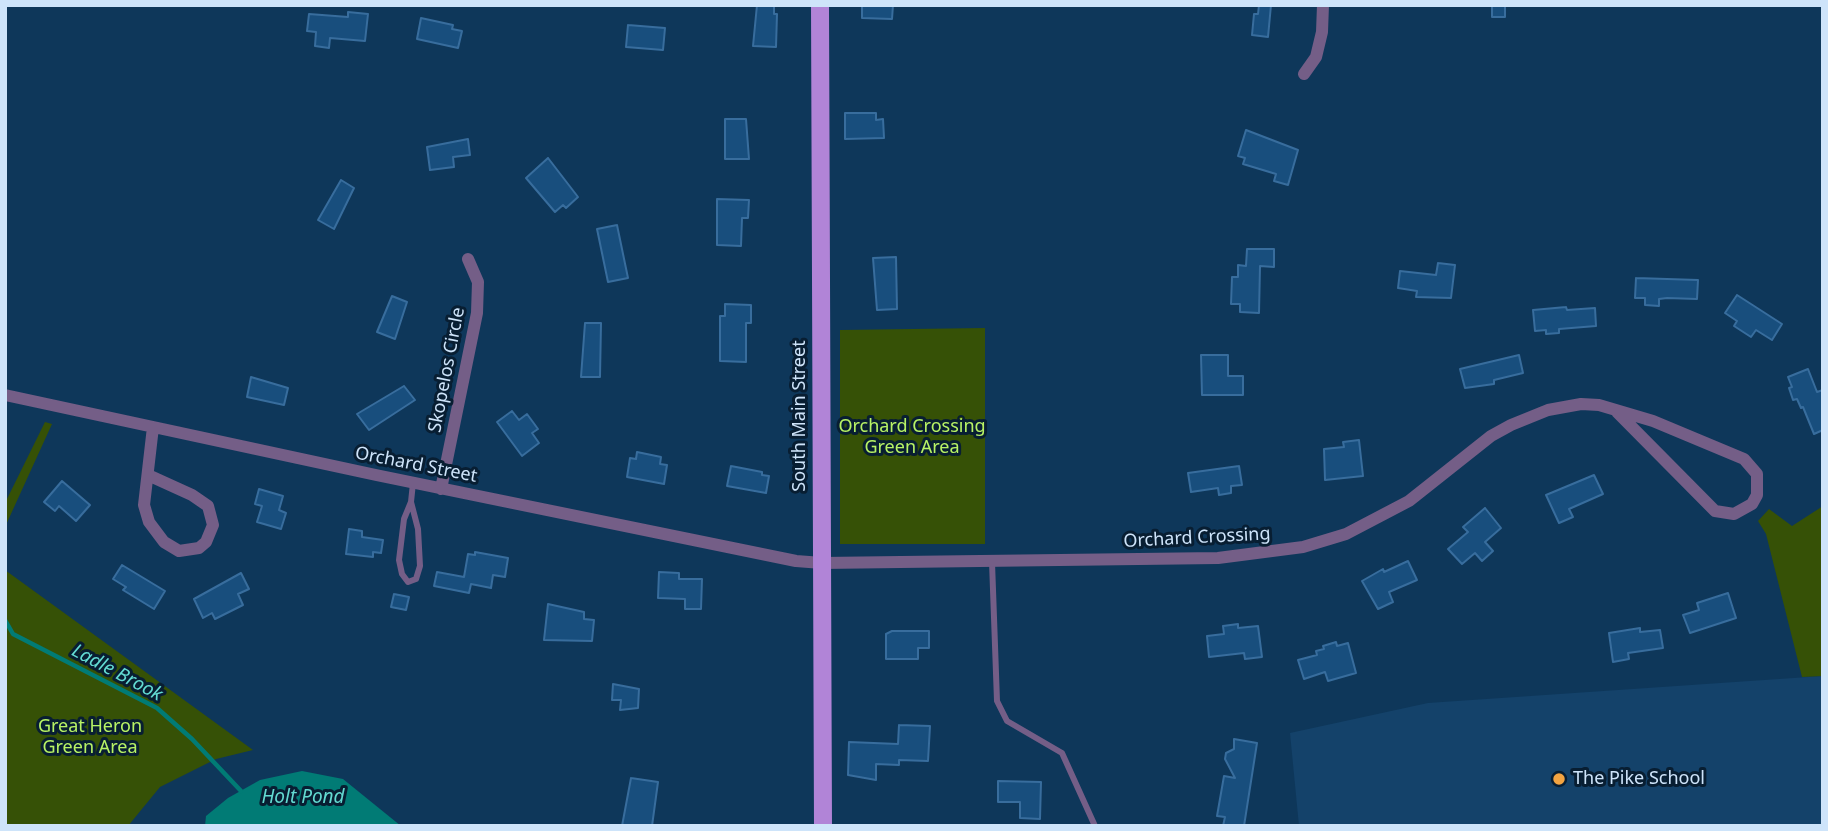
<!DOCTYPE html>
<style>
body{margin:0}
#map{position:relative;width:1828px;height:831px;overflow:hidden;background:#0e375a;font-family:"Noto Sans",sans-serif}
canvas{display:block}
.frame{position:absolute;inset:0;border:7px solid #cee4fa;pointer-events:none}
</style>
<div id="map">
<canvas width="1828" height="831"></canvas>
<div class="frame"></div>
</div>
<script>
const c = document.querySelector('canvas').getContext('2d');
c.lineJoin = 'round';
function fill(path, color) { c.fillStyle = color; c.fill(path, 'evenodd'); }
const toPath = rows => new Path2D(rows.map(r => 'M' + r).join(''));
function strokePath(path, color, width, dash) { c.strokeStyle = color; c.lineWidth = width; c.lineCap = dash ? 'butt' : 'round'; c.setLineDash(dash || []); c.stroke(path); }
function drawText(font, color, halo, rows, align = 'center') {
  c.font = font + ' "Noto Sans",sans-serif'; c.lineWidth = 6; c.setLineDash([]); c.textBaseline = 'middle'; c.strokeStyle = halo; c.fillStyle = color; for (const [text, x, y, turn = 0] of rows) {
    c.save(); c.translate(x, y); c.rotate((+turn || 0) * Math.PI / 180); c.textAlign = isNaN(turn) ? turn : align; if (halo) c.strokeText(text, 0, 0); c.fillText(text, 0, 0); c.restore();
  }
}
const built = toPath([
 [1823,676,1823,826,1299,826,1290,733,1428,703]
]);
const green = toPath([
 [985,328,985,544,840,544,840,330],
 [45,422,52,424,5,527,5,503],
 [1823,506,1823,676,1802,677,1766,534,1758,521,1769,509,1792,526],
 [5,570,253,750,216,759,160,787,128,826,5,826]
]);
const water = toPath([
 [302,771,343,779,401,826,205,826,206,816,228,798,260,780]
]);
const stream = toPath([
 [5,620,13,634,157,708,192,739,241,791]
]);
const building = toPath([
 [757,5,774,5,774,14,777,14,776,47,753,46,757,5],
 [862,5,893,5,892,19,862,18,862,5],
 [1259,5,1271,5,1268,37,1252,35,1254,14,1258,14,1259,5],
 [1492,5,1505,5,1505,17,1492,17,1492,5],
 [348,12,368,14,365,41,330,38,329,48,315,46,316,32,307,31,309,14,348,17,348,12],
 [421,18,453,25,452,29,462,31,458,48,417,39,421,18],
 [628,25,665,28,663,50,626,47,628,25],
 [845,113,876,113,876,120,883,119,884,138,845,139,845,113],
 [725,119,746,119,749,159,725,159,725,119],
 [1246,130,1298,150,1288,185,1274,181,1276,174,1243,164,1245,158,1238,156,1246,130],
 [468,139,470,155,453,157,454,167,430,170,427,147,468,139],
 [548,158,578,197,566,208,563,205,555,212,526,178,548,158],
 [341,180,354,188,334,229,318,220,341,180],
 [717,199,749,200,748,218,742,218,741,246,717,245,717,199],
 [617,225,628,278,608,282,597,229,617,225],
 [1247,249,1274,249,1274,267,1260,266,1259,313,1240,312,1240,304,1231,304,1232,277,1238,277,1238,265,1246,266,1247,249],
 [896,257,897,309,877,310,873,258,896,257],
 [1438,263,1455,265,1451,298,1416,297,1417,291,1398,288,1400,271,1436,275,1438,263],
 [1636,278,1698,280,1697,299,1667,298,1659,299,1659,306,1645,305,1645,298,1635,298,1636,278],
 [1737,295,1782,324,1772,340,1756,330,1751,337,1734,326,1737,321,1725,313,1737,295],
 [392,296,407,302,395,339,377,332,392,296],
 [725,304,751,305,751,323,746,323,746,362,720,361,720,316,725,316,725,304],
 [1566,307,1567,310,1595,308,1596,326,1559,329,1559,333,1546,334,1546,330,1535,331,1533,310,1566,307],
 [585,323,601,323,600,377,581,377,585,323],
 [1201,355,1228,355,1228,376,1243,376,1243,395,1202,395,1201,355],
 [1519,355,1523,373,1494,380,1494,384,1465,388,1460,369,1519,355],
 [1808,369,1817,392,1823,390,1823,430,1814,434,1803,407,1801,408,1797,399,1793,400,1789,388,1792,387,1788,377,1808,369],
 [251,377,288,388,284,405,247,397,251,377],
 [404,386,415,400,369,430,357,414,404,386],
 [512,411,519,420,527,414,538,429,532,433,539,443,522,456,497,422,512,411],
 [1359,440,1363,476,1325,480,1324,449,1344,447,1343,442,1359,440],
 [637,452,661,457,660,464,667,465,664,484,627,477,630,458,636,459,637,452],
 [731,466,762,472,762,475,769,476,766,493,727,486,731,466],
 [1239,466,1242,485,1231,486,1231,493,1219,495,1218,488,1191,492,1188,473,1239,466],
 [1594,475,1603,494,1569,509,1573,517,1559,523,1546,495,1594,475],
 [62,481,90,505,76,521,59,506,55,511,44,502,62,481],
 [259,489,283,496,279,510,286,513,281,529,257,522,262,506,255,504,259,489],
 [1485,508,1501,528,1485,542,1493,551,1482,561,1475,553,1462,564,1448,549,1468,532,1463,527,1485,508],
 [349,529,362,531,362,537,383,540,381,553,373,552,373,557,346,554,349,529],
 [475,552,508,558,505,577,493,575,491,588,471,584,469,593,434,586,437,572,464,577,468,554,475,555,475,552],
 [1408,561,1417,580,1389,592,1393,602,1378,609,1362,581,1383,569,1384,572,1408,561],
 [122,565,165,591,154,609,123,590,126,587,113,579,122,565],
 [659,572,679,573,679,579,702,579,701,609,685,609,685,599,658,598,659,572],
 [241,573,249,589,238,594,243,605,215,619,212,613,203,618,194,599,241,573],
 [1728,593,1736,618,1690,633,1683,615,1699,610,1697,603,1728,593],
 [394,594,409,597,406,610,391,607,394,594],
 [548,604,584,612,584,619,594,620,592,641,544,640,548,604],
 [1238,624,1238,628,1258,626,1262,657,1245,659,1244,653,1209,657,1207,636,1224,634,1223,626,1238,624],
 [1640,628,1640,632,1660,630,1663,648,1628,653,1629,659,1613,662,1609,633,1640,628],
 [892,631,929,631,929,648,918,648,918,659,886,659,886,634,892,631],
 [1336,642,1337,646,1348,643,1356,673,1328,681,1325,672,1304,679,1298,660,1317,655,1316,651,1324,649,1323,646,1336,642],
 [613,684,639,689,638,708,620,710,621,700,612,700,613,684],
 [899,725,930,726,928,761,899,760,899,765,876,764,876,780,848,775,849,742,898,744,899,725],
 [1234,739,1257,743,1244,826,1223,826,1225,817,1217,816,1224,776,1235,778,1225,759,1226,753,1234,749,1234,739],
 [631,778,658,782,652,826,622,826,631,778],
 [998,781,1041,782,1040,819,1020,818,1020,802,998,802,998,781]
]);
const lane = toPath([
 [411,502,404,519,399,560,402,574,408,582,416,579,420,566,418,529,411,502,413,483],
 [992,562,997,701,1007,721,1062,753,1095,826]
]);
const street = toPath([
 [1304,74,1316,57,1322,32,1323,5],
 [5,395,376,475,796,561,822,563,1218,558,1303,547,1346,534,1409,501,1491,436,1511,425,1548,410,1581,404,1599,405,1653,421,1744,459,1757,474,1757,495,1752,504,1734,514,1715,511,1617,412],
 [148,475,192,495,208,506,213,525,206,542,199,548,179,551,164,542,149,522,144,505,153,427],
 [441,489,477,313,478,282,468,259]
]);
const primary = toPath([
 [820,5,823,826]
]);
const markers = [
 [1559,779,7,"#f3a442"]
];
const streetNames = [
 ["Skopelos Circle",447,370,-79],
 ["South Main Street",800,416,-90],
 ["Orchard Street",416,465,11],
 ["Orchard Crossing",1197,538,-3]
];
const parkNames = [
 ["Orchard Crossing",912,427],
 ["Green Area",912,448],
 ["Great Heron",90,727],
 ["Green Area",90,748]
];
const poiNames = [
 ["The Pike School",1573,779]
];
const waterNames = [
 ["Ladle Brook",117,673,28],
 ["Holt Pond",303,798]
];
fill(built, '#14426a');
fill(green, '#365106');
fill(water, '#017b75');
strokePath(stream, '#017b75', 4.5);
fill(building, '#184e7d');
strokePath(building, '#386d9d', 2);
strokePath(lane, '#745e87', 6);
strokePath(street, '#745e87', 12);
strokePath(primary, '#b184d7', 18);
for (const [x, y, r, color] of markers) { const dot = new Path2D(); dot.arc(x, y, r, 0, 2 * Math.PI); c.fillStyle = color; c.fill(dot); strokePath(dot, '#081e32', 2.5); }
drawText('18px', '#cee4fa', '#081e32', streetNames);
drawText('18px', '#b8f365', '#081e32', parkNames);
drawText('18px', '#cee4fa', '#081e32', poiNames, 'left');
drawText('italic 19px', '#63dbd2', '#081e32', waterNames);
</script>
